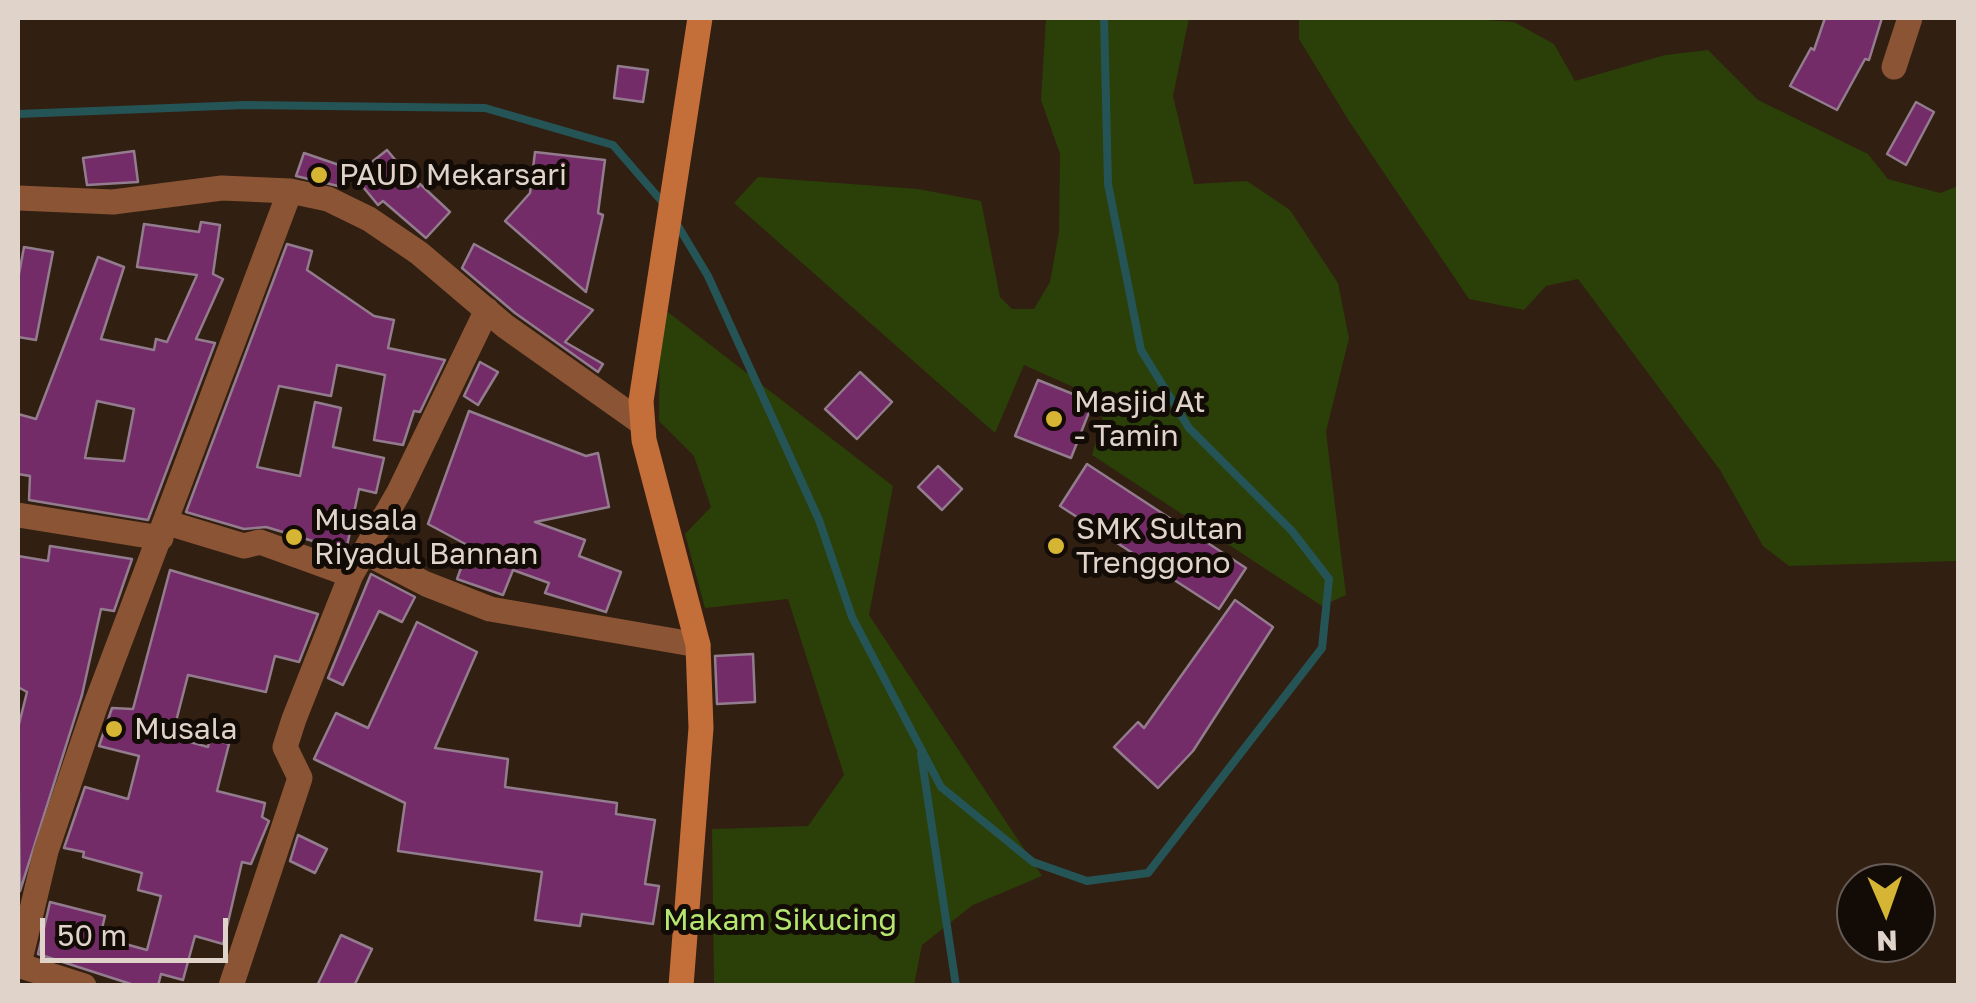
<!DOCTYPE html>
<style>
body{margin:0}
#map{position:relative;width:1976px;height:1003px;overflow:hidden;background:#311f11;font-family:"Golos Text",sans-serif}
canvas{display:block}
.frame{position:absolute;inset:0;border:20px solid #dfd3ca;pointer-events:none}
.north{position:absolute;left:1836px;top:863px;width:100px;height:100px;box-sizing:border-box;background:#130b06;border:2px solid #655b54;border-radius:50%;rotate:178deg;font-size:28px;font-weight:700;line-height:40px;text-align:center;color:#dfd3ca}
.north::after{content:'';display:block;margin:auto;width:35px;height:45px;background:#d6b534;clip-path:polygon(50% 0,100% 100%,50% 72%,0 100%)}
.scale{position:absolute;left:40px;top:918px;width:188px;height:45px;box-sizing:border-box;border:5px solid #dfd3ca;border-top:0;padding-left:12px;font-size:30px;line-height:35px;white-space:nowrap;color:#dfd3ca;-webkit-text-stroke:8px #130b06;paint-order:stroke}
</style>
<div id="map">
<canvas width="1976" height="1003"></canvas>
<div class="frame"></div>
<div class="north">N</div>
<div class="scale">50 m</div>
</div>
<script>
const c = document.querySelector('canvas').getContext('2d');
c.lineJoin = 'round';
function fill(path, color) { c.fillStyle = color; c.fill(path, 'evenodd'); }
const toPath = rows => new Path2D(rows.map(r => 'M' + r).join(''));
function strokePath(path, color, width, dash) { c.strokeStyle = color; c.lineWidth = width; c.lineCap = dash ? 'butt' : 'round'; c.setLineDash(dash || []); c.stroke(path); }
function drawText(font, color, halo, rows, align = 'center') {
  c.font = font + ' "Golos Text",sans-serif'; c.lineWidth = 10; c.setLineDash([]); c.textBaseline = 'middle'; c.strokeStyle = halo; c.fillStyle = color; for (const [text, x, y, turn = 0] of rows) {
    c.save(); c.translate(x, y); c.rotate((+turn || 0) * Math.PI / 180); c.textAlign = isNaN(turn) ? turn : align; if (halo) c.strokeText(text, 0, 0); c.fillText(text, 0, 0); c.restore();
  }
}
const green = toPath([
 [1046,18,1189,18,1173,96,1194,184,1247,181,1290,210,1338,283,1349,338,1326,432,1346,595,1322,606,1092,455,1107,402,1024,365,995,433,734,203,758,177,918,189,981,201,1000,297,1012,309,1034,309,1050,282,1059,232,1060,154,1041,100],
 [1299,18,1459,18,1514,22,1554,44,1575,81,1665,55,1708,50,1758,100,1868,154,1888,179,1940,193,1958,186,1958,561,1789,566,1763,546,1720,470,1578,279,1546,286,1524,310,1469,299,1349,121,1299,39],
 [660,306,893,486,869,615,1042,876,973,905,922,945,914,985,714,985,712,829,808,826,844,775,788,599,705,608,685,534,711,507,694,456,659,421]
]);
const stream = toPath([
 [18,114,245,105,485,108,613,145,665,205],
 [675,221,708,276,819,520,852,617,941,787,1033,862,1087,881,1148,873,1322,648,1329,579,1292,531,1189,428,1141,350,1108,184,1104,18],
 [921,754,956,986]
]);
const building = toPath([
 [1825,18,1882,18,1869,60,1865,59,1837,110,1790,86,1811,48,1814,50,1825,18],
 [618,66,648,70,643,102,614,98,618,66],
 [1916,102,1934,112,1906,165,1887,154,1916,102],
 [387,150,418,187,420,184,450,212,426,238,383,201,378,205,354,176,387,150],
 [134,151,138,182,87,185,83,158,134,151],
 [535,152,605,160,598,213,603,215,586,292,505,221,530,193,535,152],
 [304,153,345,167,338,186,296,176,304,153],
 [201,222,220,225,213,274,223,279,196,339,215,343,148,520,29,500,30,476,18,474,18,414,36,419,98,257,124,267,101,339,154,350,156,339,167,342,197,275,137,267,144,224,199,232,201,222],
 [97,401,134,409,124,461,85,458,97,401],
 [287,244,312,251,307,270,374,316,394,320,388,348,445,360,420,412,414,411,403,445,374,440,385,375,337,365,331,396,279,386,257,467,300,476,315,402,341,408,333,447,384,458,376,493,359,489,346,551,266,527,244,529,186,512,287,244],
 [474,244,593,310,565,342,603,364,598,372,515,313,462,268,474,244],
 [24,247,53,252,36,340,18,337,18,279,24,247],
 [480,362,498,372,478,405,464,396,480,362],
 [860,372,892,402,857,439,825,409,860,372],
 [1038,380,1093,402,1071,458,1015,436,1038,380],
 [469,411,586,456,598,453,609,507,535,522,585,540,579,556,621,572,606,612,545,593,549,583,513,570,503,595,457,579,469,546,428,524,469,411],
 [1087,464,1246,568,1219,609,1060,506,1087,464],
 [938,466,962,489,942,510,918,487,938,466],
 [50,546,132,559,114,611,101,609,82,695,20,891,18,728,27,692,18,687,18,556,48,561,50,546],
 [170,570,318,614,299,662,275,656,266,692,188,675,172,737,208,747,210,738,229,744,217,791,265,803,262,817,269,821,251,864,242,862,223,944,195,936,183,980,161,974,158,986,137,986,38,954,50,902,105,916,100,937,147,950,161,896,138,890,142,873,83,857,84,852,64,848,85,787,128,799,139,756,99,746,112,708,133,709,170,570],
 [371,574,415,597,402,622,379,611,343,685,328,678,371,574],
 [1235,600,1273,627,1193,751,1158,788,1114,747,1138,722,1144,728,1235,600],
 [417,622,477,652,435,748,508,759,505,787,617,803,616,814,655,820,645,884,659,886,653,924,582,914,580,926,535,920,542,872,398,851,405,803,314,759,336,713,368,728,417,622],
 [753,654,755,702,717,704,715,656,753,654],
 [298,835,327,849,315,873,290,861,298,835],
 [341,935,372,949,354,986,317,986,341,935]
]);
const street = toPath([
 [1894,67,1910,18],
 [18,198,113,202,222,188,290,191,328,199,369,219,419,253,505,326,642,423],
 [18,515,161,538],
 [168,523,244,546,260,542,351,575],
 [366,553,426,584,490,609,698,645],
 [19,964,46,851,95,707,290,191],
 [18,965,84,986],
 [231,986,300,778,285,747,294,719,351,575,399,492,487,310]
]);
const secondary = toPath([
 [681,986,701,728,698,645,644,440,641,401,700,18]
]);
const markers = [
 [319,175,10,"#d6b534"],
 [1054,419,10,"#d6b534"],
 [294,537,10,"#d6b534"],
 [1056,546,10,"#d6b534"],
 [114,729,10,"#d6b534"]
];
const poiNames = [
 ["PAUD Mekarsari",339,175],
 ["Masjid At",1074,402],
 ["- Tamin",1074,436],
 ["Musala",314,520],
 ["Riyadul Bannan",314,554],
 ["SMK Sultan",1076,529],
 ["Trenggono",1076,563],
 ["Musala",134,729]
];
const parkNames = [
 ["Makam Sikucing",780,920]
];
fill(green, '#2b3f08');
strokePath(stream, '#255457', 8);
fill(building, '#742c69');
strokePath(building, '#927c8d', 2.5);
strokePath(street, '#8a5435', 25);
strokePath(secondary, '#c46e3a', 25);
for (const [x, y, r, color] of markers) { const dot = new Path2D(); dot.arc(x, y, r, 0, 2 * Math.PI); c.fillStyle = color; c.fill(dot); strokePath(dot, '#130b06', 4); }
drawText('30px', '#dfd3ca', '#130b06', poiNames, 'left');
drawText('30px', '#b4e670', '#130b06', parkNames);
</script>
